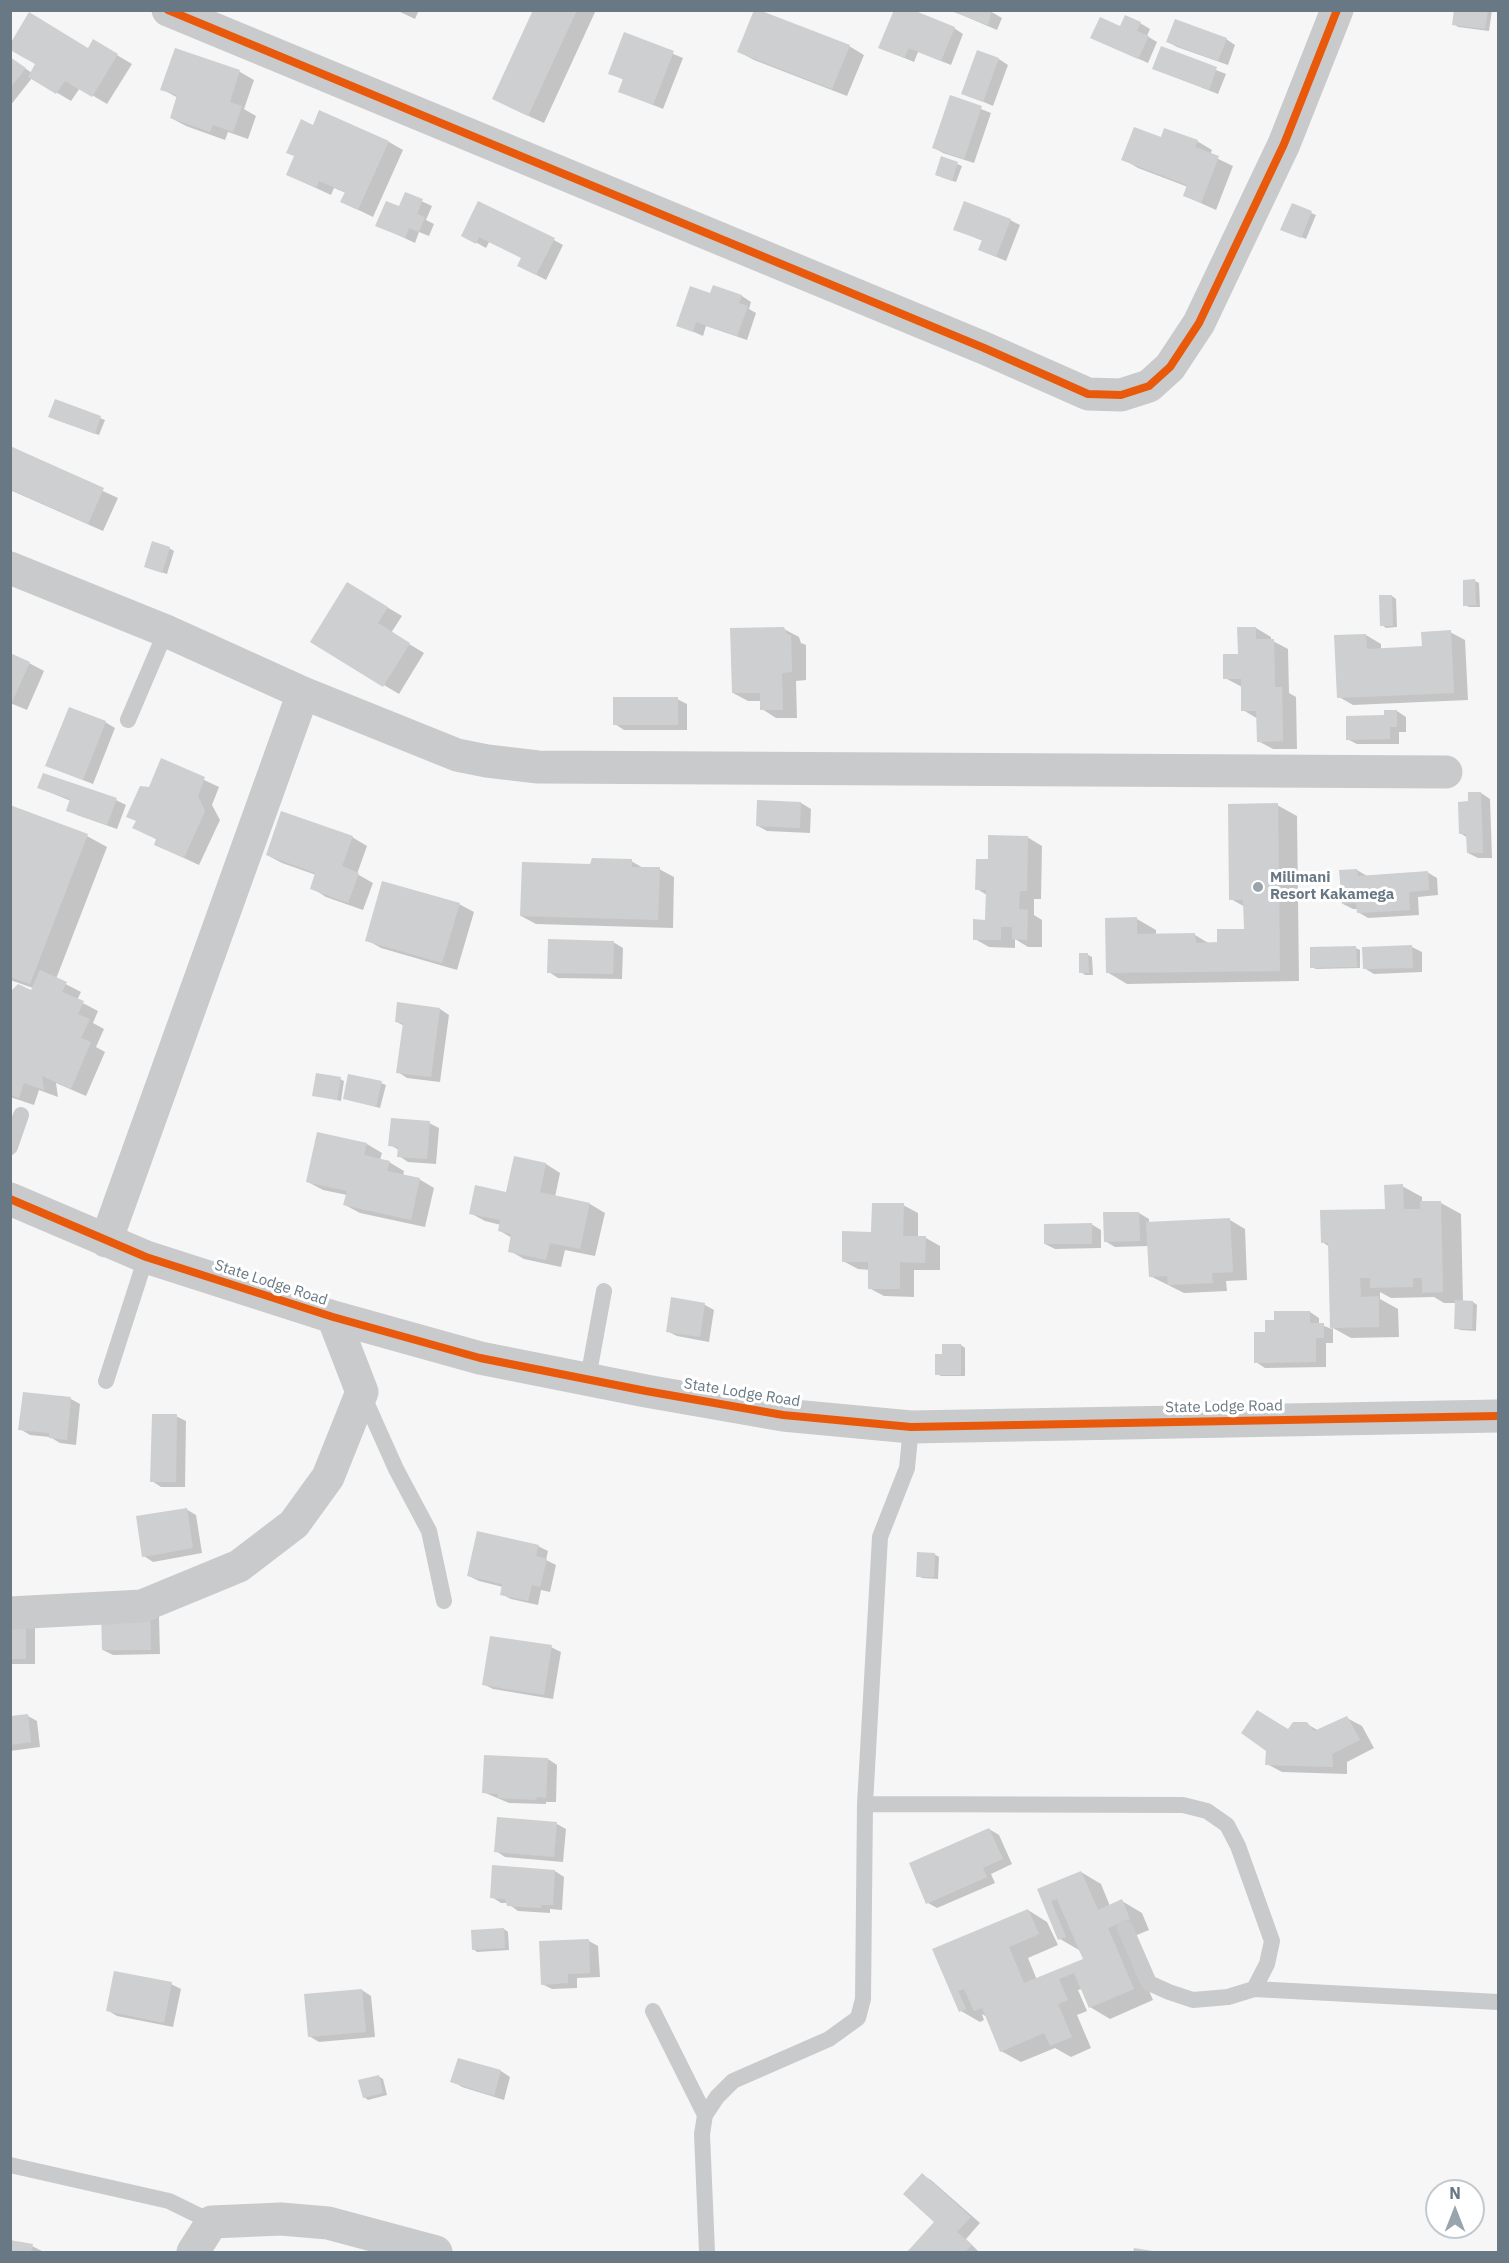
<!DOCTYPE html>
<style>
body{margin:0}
#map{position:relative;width:1509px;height:2263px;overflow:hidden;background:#f6f6f6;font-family:"IBM Plex Sans",sans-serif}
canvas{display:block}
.frame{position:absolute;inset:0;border:12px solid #687884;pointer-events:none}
.north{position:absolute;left:1425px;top:2179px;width:60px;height:60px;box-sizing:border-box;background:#fff;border:2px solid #c3c9ce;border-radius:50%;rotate:0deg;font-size:16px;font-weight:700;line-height:24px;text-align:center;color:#687884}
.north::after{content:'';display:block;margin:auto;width:21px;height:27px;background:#9aa4ac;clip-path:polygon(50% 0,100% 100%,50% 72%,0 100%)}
</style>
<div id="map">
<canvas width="1509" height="2263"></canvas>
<div class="frame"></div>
<div class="north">N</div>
</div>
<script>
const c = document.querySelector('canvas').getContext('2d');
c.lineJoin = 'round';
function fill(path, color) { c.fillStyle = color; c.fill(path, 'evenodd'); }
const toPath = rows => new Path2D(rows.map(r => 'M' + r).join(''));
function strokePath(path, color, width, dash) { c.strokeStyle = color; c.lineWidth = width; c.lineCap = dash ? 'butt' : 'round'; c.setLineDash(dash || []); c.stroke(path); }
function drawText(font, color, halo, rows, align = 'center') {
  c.font = font + ' "IBM Plex Sans",sans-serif'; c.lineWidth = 6; c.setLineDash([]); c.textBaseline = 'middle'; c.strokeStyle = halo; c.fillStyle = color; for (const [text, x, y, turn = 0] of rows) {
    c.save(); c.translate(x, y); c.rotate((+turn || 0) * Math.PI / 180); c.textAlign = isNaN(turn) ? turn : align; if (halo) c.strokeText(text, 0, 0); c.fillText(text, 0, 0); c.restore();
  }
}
const shadow = toPath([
 [396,10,419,10,415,19],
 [535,10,596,10,544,123,509,107],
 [950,10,988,10,1002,18,997,30],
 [1456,10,1492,10,1489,31,1458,27,1454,24],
 [1140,23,1150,29,1147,36,1157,42,1148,63,1092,38],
 [954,28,963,34,951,65,918,52,914,62,890,52],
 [625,34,683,58,663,109,619,91,624,80,610,73],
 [1226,39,1235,45,1228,65,1177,47,1168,42],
 [93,41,132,64,107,104,80,88,71,101,32,78,10,106,10,58,32,73,37,64,88,49],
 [849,46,864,55,847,96,754,60,739,52],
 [1162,48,1226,74,1218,94,1154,69],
 [176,50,240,72,254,80,244,109,256,116,248,139,228,132,225,140,186,126,171,118,178,98,162,89],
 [999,59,1008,65,993,106,963,93],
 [951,97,991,113,974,163,943,153,934,148],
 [314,127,389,142,403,150,373,217,342,202,346,193,334,188,331,195,288,175],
 [1162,139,1197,141,1212,150,1210,155,1233,166,1216,210,1185,196,1188,187,1138,168,1123,159],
 [942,158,962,166,956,182,941,177],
 [406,194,432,206,426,220,434,224,429,236,419,232,415,243,377,225,400,208],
 [1292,205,1316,215,1306,239,1286,231],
 [1010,220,1020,225,1006,261,980,250,983,241,954,229],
 [463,235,554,240,563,245,546,280,529,271,523,258,489,242,486,248],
 [711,295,742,296,751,302,749,309,756,313,747,340,706,326,703,336,678,325],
 [56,401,105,420,99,435,54,419],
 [10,448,118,498,103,531,10,490],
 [169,548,174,551,167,574,146,567],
 [1475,581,1479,583,1480,607,1469,607,1465,605],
 [348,584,402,616,391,633,424,653,399,694,312,642],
 [1392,596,1396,599,1397,627,1386,628,1382,625],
 [1256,628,1271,637,1271,640,1288,649,1289,693,1296,697,1297,749,1273,749,1258,741,1258,719,1243,710,1242,687,1225,678],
 [784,629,799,637,801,643,806,645,806,680,796,681,797,718,776,718,762,709,761,701,748,701,733,693],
 [1450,632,1465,640,1468,700,1353,705,1339,697,1366,635,1381,644,1381,650,1423,648],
 [29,663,44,671,27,710,10,703],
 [677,699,687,704,687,730,624,730,615,724],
 [1397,711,1406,717,1406,732,1399,732,1399,744,1357,744,1347,739],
 [105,722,115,728,93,784,47,766],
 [162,760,219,787,212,805,220,820,199,865,156,845,158,840,134,828],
 [39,788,116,800,126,805,117,829,77,815,68,810,71,801],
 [1481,793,1490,799,1492,858,1478,858,1468,853,1468,838,1460,833,1470,803],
 [759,802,801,803,811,809,810,833,767,831,758,826],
 [1277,805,1297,816,1299,981,1127,984,1107,972,1137,919,1156,930,1156,936,1195,935,1210,944,1218,943,1245,930,1245,907,1231,899],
 [10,806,87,836,107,847,56,979,81,992,77,1000,98,1011,93,1023,104,1029,96,1047,105,1052,86,1096,56,1083,58,1097,39,1090,34,1105,10,1097,10,994,32,992,33,988,10,980],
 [352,837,367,846,357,874,373,883,363,910,326,897,312,888,316,875,282,863,267,855],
 [1027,837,1042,846,1041,899,1034,899,1034,915,1042,920,1042,947,1028,947,1015,939,1015,948,989,947,975,939,987,921,987,895,977,889,989,861],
 [631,861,645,869,659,869,674,877,673,928,536,924,521,916],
 [1357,870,1367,876,1427,872,1437,878,1438,895,1418,897,1419,915,1368,918,1358,912,1358,909,1353,909,1343,904],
 [459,904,474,912,457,970,381,948,367,940],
 [613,942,623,948,622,979,558,978,549,972],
 [1412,947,1422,952,1422,972,1374,974,1364,968],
 [1356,948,1360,950,1360,968,1316,969,1312,967],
 [1088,955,1092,957,1093,975,1085,975,1081,972],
 [440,1009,449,1015,440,1082,407,1078,398,1072,404,1026,397,1022],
 [340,1079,344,1081,341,1101,314,1095],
 [381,1083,386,1085,380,1108,344,1098],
 [429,1123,439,1128,436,1164,408,1162,399,1156,399,1150,390,1145],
 [318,1134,367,1144,382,1153,380,1160,389,1162,404,1171,403,1176,419,1179,434,1188,425,1227,360,1213,345,1205,347,1195,323,1190,308,1182],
 [515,1158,546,1164,560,1173,555,1197,590,1204,605,1213,595,1256,565,1250,561,1267,524,1259,510,1251,512,1238,500,1231,501,1225,485,1221,470,1213,507,1193],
 [1402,1186,1422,1197,1422,1203,1441,1203,1461,1214,1463,1302,1473,1302,1477,1305,1476,1331,1460,1330,1456,1328,1457,1303,1444,1303,1434,1297,1391,1298,1380,1292,1380,1299,1398,1309,1399,1337,1351,1338,1333,1328,1333,1343,1326,1343,1326,1367,1265,1368,1256,1362,1266,1334,1275,1322,1310,1312,1319,1318,1319,1324,1332,1329,1330,1247,1322,1242,1386,1210],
 [903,1205,918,1213,918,1238,926,1238,940,1246,940,1270,914,1270,914,1297,884,1296,869,1288,870,1270,858,1269,843,1261],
 [1139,1213,1149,1219,1149,1223,1230,1220,1245,1229,1247,1280,1226,1281,1227,1291,1184,1293,1150,1276,1149,1246,1115,1247,1105,1241],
 [1091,1224,1101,1230,1101,1248,1055,1249,1045,1244],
 [673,1299,705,1305,714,1310,709,1342,677,1336,667,1331],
 [961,1345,965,1348,965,1376,941,1376,937,1374,943,1356],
 [71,1399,80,1404,76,1445,60,1443,50,1437,30,1435,20,1429],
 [176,1416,186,1421,185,1487,161,1487,152,1481],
 [186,1509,196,1515,202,1553,153,1562,144,1556],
 [538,1546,548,1551,546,1560,556,1565,550,1592,541,1590,538,1605,511,1599,501,1594,503,1587,479,1581,469,1576],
 [934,1554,939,1557,938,1579,922,1578,918,1576],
 [102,1612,159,1617,160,1654,113,1655,103,1650],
 [10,1618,35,1624,35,1664,10,1664],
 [551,1647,561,1652,553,1699,493,1689,483,1684],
 [28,1716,37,1721,40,1747,10,1751,10,1717],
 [1347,1718,1362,1726,1374,1748,1347,1762,1347,1774,1282,1772,1267,1764,1289,1731,1307,1724,1319,1731],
 [548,1759,557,1765,556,1802,546,1802,546,1804,509,1803,483,1792],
 [557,1824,566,1829,563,1862,505,1857,496,1851],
 [989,1829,999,1835,1012,1864,991,1874,995,1883,937,1908,928,1903],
 [555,1871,564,1877,562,1910,550,1909,550,1913,518,1911,507,1903,501,1903,492,1897],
 [1081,1872,1101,1884,1110,1906,1122,1901,1142,1913,1149,1930,1127,1939,1153,2000,1110,2019,1090,2007,1082,1989,1078,1990,1087,2011,1077,2015,1091,2048,1071,2057,1055,2048,1021,2062,1001,2051,987,2017,982,2014,984,2020,980,2022,961,2011,934,1949,1028,1910,1047,1922,1058,1945,1028,1958,1037,1980,1085,1960,1079,1950,1060,1939,1039,1890],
 [504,1929,508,1932,509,1950,477,1952,473,1949],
 [589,1941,598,1946,600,1977,577,1978,577,1988,552,1989,542,1984],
 [171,1984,181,1989,173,2027,117,2016,107,2010],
 [362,1990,371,1996,375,2037,319,2042,309,2036],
 [459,2060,501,2071,510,2077,504,2100,462,2087,452,2081],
 [378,2076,383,2079,387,2095,368,2100,364,2097],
 [922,2175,931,2180,980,2223,966,2239,979,2252,909,2252,936,2222],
 [10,2242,32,2246,44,2252,10,2252]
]);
const building = toPath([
 [533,10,577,10,528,116,492,99],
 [754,10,759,10,850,45,832,89,737,52],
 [894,10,913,10,955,27,941,61,909,48,904,58,878,48],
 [992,10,988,25,951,11,951,10],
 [1454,10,1488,10,1485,29,1452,25],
 [29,12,88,48,93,39,118,54,92,97,65,81,56,94,28,77,35,64,10,50,10,44],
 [1125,15,1141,22,1137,31,1149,36,1138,59,1090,38,1100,17,1120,26],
 [1175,19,1227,38,1218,61,1166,42],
 [624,32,674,51,653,105,618,92,623,79,608,74],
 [1161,46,1217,67,1209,90,1152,69],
 [175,48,240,70,230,102,242,106,233,132,213,125,210,132,170,118,177,95,160,90],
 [977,50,999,58,983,102,961,94],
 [10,57,26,68,10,88],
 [950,95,982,106,964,159,932,148],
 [319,110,389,141,358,210,340,202,345,192,319,181,316,188,286,175,294,156,286,153,301,119,313,125],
 [1134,127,1161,137,1164,128,1198,140,1195,147,1219,156,1201,203,1183,196,1187,185,1121,160],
 [941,156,958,162,952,181,935,175],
 [405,192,423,199,417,214,425,217,419,232,409,228,405,238,375,226,386,201,399,206],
 [478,201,555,238,536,275,517,266,521,258,479,237,476,244,461,236],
 [964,201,1011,219,996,257,978,250,982,240,953,230],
 [1292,203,1312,211,1301,238,1280,230],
 [713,285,742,295,739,303,748,306,737,336,696,322,693,332,676,326,690,286,710,293],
 [55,399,101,416,95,434,48,417],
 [10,446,104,488,88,524,10,489],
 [152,541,170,547,162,573,144,567],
 [1475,579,1476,605,1463,606,1463,580],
 [347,582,388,607,378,623,410,643,383,687,310,642],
 [1379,595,1392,595,1393,626,1380,626],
 [784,627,787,634,791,635,792,672,782,673,783,710,760,710,760,693,732,693,730,628],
 [1237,627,1256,627,1256,639,1274,639,1275,687,1282,687,1283,741,1257,742,1256,711,1241,711,1241,679,1223,679,1223,654,1238,654],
 [1451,630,1454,693,1337,698,1334,635,1366,634,1367,649,1422,646,1421,632],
 [10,653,30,662,10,707],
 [613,697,678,697,678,725,613,725],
 [69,707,106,721,83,780,45,766],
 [1384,710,1397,710,1397,727,1390,727,1390,739,1346,740,1346,716,1384,715],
 [161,758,205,777,198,796,205,811,184,858,154,845,156,839,132,828,136,821,126,817,140,786,149,787],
 [43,773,117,798,107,825,66,811,70,799,37,788],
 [1468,792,1481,792,1483,853,1467,853,1466,834,1459,834,1458,802,1468,801],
 [757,800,801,802,800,828,756,826],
 [1278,803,1280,971,1106,973,1105,918,1137,917,1137,934,1195,933,1196,943,1217,942,1217,929,1244,929,1243,900,1229,900,1228,804],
 [10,805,88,834,30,984,10,977],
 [281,811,353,836,342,866,359,873,348,903,310,889,315,873,266,855],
 [988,835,1028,836,1027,891,1020,891,1019,909,1028,910,1027,940,1012,939,1012,927,1001,927,1001,940,973,940,973,919,985,920,986,890,975,890,976,859,988,859],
 [592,858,632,859,632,867,660,867,658,920,520,916,522,862,590,864],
 [1357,869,1358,876,1428,871,1429,890,1409,892,1410,910,1357,913,1356,903,1342,904,1339,870],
 [382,881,460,903,442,963,365,941],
 [548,939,614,941,613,974,547,973],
 [1412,945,1413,968,1363,969,1362,947],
 [1356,946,1357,967,1310,968,1310,947],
 [1079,953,1088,953,1089,973,1079,973],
 [40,970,67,982,62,992,84,1001,78,1014,90,1019,81,1038,91,1042,71,1089,42,1076,44,1090,24,1083,19,1098,10,1095,10,992,18,984,31,990],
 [397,1002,440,1008,431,1077,396,1073,403,1023,395,1022],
 [316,1073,341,1077,337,1100,312,1096],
 [348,1074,382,1081,376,1107,343,1099],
 [391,1118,430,1121,427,1159,397,1157,398,1147,388,1146],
 [317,1132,367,1143,364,1155,390,1161,387,1171,420,1178,411,1220,343,1205,347,1191,306,1182],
 [514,1156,546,1163,540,1192,590,1203,580,1249,550,1243,546,1260,508,1252,511,1234,498,1231,500,1220,469,1214,475,1185,506,1192],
 [1403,1184,1404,1209,1420,1209,1420,1201,1441,1201,1443,1292,1422,1293,1422,1278,1413,1278,1413,1287,1370,1288,1370,1278,1360,1278,1361,1297,1379,1296,1379,1327,1330,1328,1328,1243,1321,1243,1320,1210,1385,1209,1384,1185],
 [872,1203,904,1203,903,1236,926,1236,925,1263,900,1262,900,1289,868,1289,868,1262,842,1262,842,1231,871,1232],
 [1103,1212,1139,1212,1140,1241,1104,1242],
 [1230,1218,1233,1272,1212,1273,1213,1283,1168,1285,1167,1276,1149,1277,1146,1222],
 [1092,1223,1092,1244,1044,1244,1044,1224],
 [671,1297,705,1303,700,1337,666,1332],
 [1455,1300,1473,1301,1472,1329,1454,1329],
 [1274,1311,1310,1311,1310,1323,1324,1323,1324,1338,1316,1338,1316,1362,1254,1363,1254,1332,1265,1332,1265,1320,1274,1320],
 [942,1344,961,1344,961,1375,935,1375,935,1354,942,1354],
 [23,1392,71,1397,67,1440,49,1438,49,1433,18,1430],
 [152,1414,177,1414,176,1482,150,1482],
 [187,1508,193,1548,142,1557,136,1516],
 [477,1531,539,1545,536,1556,547,1559,540,1587,532,1585,528,1601,500,1595,502,1584,467,1576],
 [917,1552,935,1553,934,1577,916,1577],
 [150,1610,151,1650,102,1650,101,1611],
 [10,1617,26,1617,26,1659,10,1659],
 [490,1636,552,1645,544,1695,482,1685],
 [1257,1710,1288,1729,1293,1722,1307,1722,1314,1731,1347,1716,1360,1740,1332,1754,1333,1767,1265,1765,1266,1751,1241,1733],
 [28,1714,31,1742,10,1745,10,1716],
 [484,1755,548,1758,546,1798,537,1797,536,1800,498,1798,498,1794,482,1793],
 [497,1817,557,1822,554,1857,494,1852],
 [989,1828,1003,1859,983,1868,987,1877,926,1904,909,1863],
 [492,1865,555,1870,553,1905,541,1905,541,1908,507,1906,505,1899,490,1898],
 [1081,1871,1098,1910,1122,1899,1130,1919,1108,1928,1134,1989,1089,2008,1074,1973,1059,1979,1068,2000,1058,2004,1072,2037,1050,2046,1044,2033,1000,2052,982,2008,974,2011,964,1989,958,1991,966,2009,959,2012,932,1949,1028,1909,1039,1934,1009,1947,1024,1983,1083,1959,1057,1899,1051,1901,1066,1937,1058,1940,1037,1889],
 [504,1928,505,1948,472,1950,471,1930],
 [589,1939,590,1973,568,1974,568,1983,541,1985,539,1941],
 [114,1971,172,1982,164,2023,106,2011],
 [362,1989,366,2032,308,2037,304,1994],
 [458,2058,501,2070,494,2096,450,2082],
 [379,2075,383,2093,363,2098,358,2080],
 [922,2173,971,2217,957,2232,972,2245,965,2252,907,2252,934,2222,903,2194],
 [10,2240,33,2244,31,2252,10,2252],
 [1134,2248,1153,2251,1153,2252,1133,2252]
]);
const service = toPath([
 [128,720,166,631],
 [10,1147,21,1115],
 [588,1378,604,1291],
 [106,1381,146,1257],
 [362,1393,396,1469,429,1531,444,1601],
 [865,1804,1183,1805,1207,1811,1227,1825,1238,1846,1272,1941,1267,1964,1254,1989,1228,1997,1193,2000,1169,1992,1149,1983,1125,1928],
 [1254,1989,1498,2002],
 [653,2011,705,2115],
 [10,2165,169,2201,212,2222],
 [707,2252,702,2134,705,2115,717,2097,733,2081,829,2039,858,2018,863,1999,865,1804,880,1537,907,1468,911,1427]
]);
const minor = toPath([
 [168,10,984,348,1088,394,1121,395,1149,386,1170,367,1199,323,1284,144,1337,10],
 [10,568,166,631,303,693,457,755,487,761,538,767,1446,772],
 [10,1199,146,1257,333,1317,480,1358,646,1391,783,1415,911,1427,1498,1416],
 [106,1241,303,693],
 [10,1613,142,1606,239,1566,294,1524,328,1477,362,1392,333,1317],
 [193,2252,212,2222,281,2219,328,2223,436,2252]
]);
const cycleway = toPath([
 [168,10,984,348,1088,394,1121,395,1149,386,1170,367,1199,323,1284,144,1337,10],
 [10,1199,146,1257,333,1317,480,1358,646,1391,783,1415,911,1427,1498,1416]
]);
const markers = [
 [1258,887,6,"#9aa4ac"]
];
const poiNames = [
 ["Milimani",1270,878],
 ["Resort Kakamega",1270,895]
];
const streetNames = [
 ["State Lodge Road",271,1283,18],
 ["State Lodge Road",742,1393,9],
 ["State Lodge Road",1224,1407,-1]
];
fill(shadow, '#0003');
fill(building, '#cdcfd0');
strokePath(service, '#c9cacb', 16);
strokePath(minor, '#c9cacb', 33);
strokePath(cycleway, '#e8590c', 8);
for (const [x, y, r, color] of markers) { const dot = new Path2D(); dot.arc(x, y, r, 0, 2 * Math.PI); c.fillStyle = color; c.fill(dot); strokePath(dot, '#fff', 2); }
drawText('bold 15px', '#687884', '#fff', poiNames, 'left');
drawText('15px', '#687884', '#fff', streetNames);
</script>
